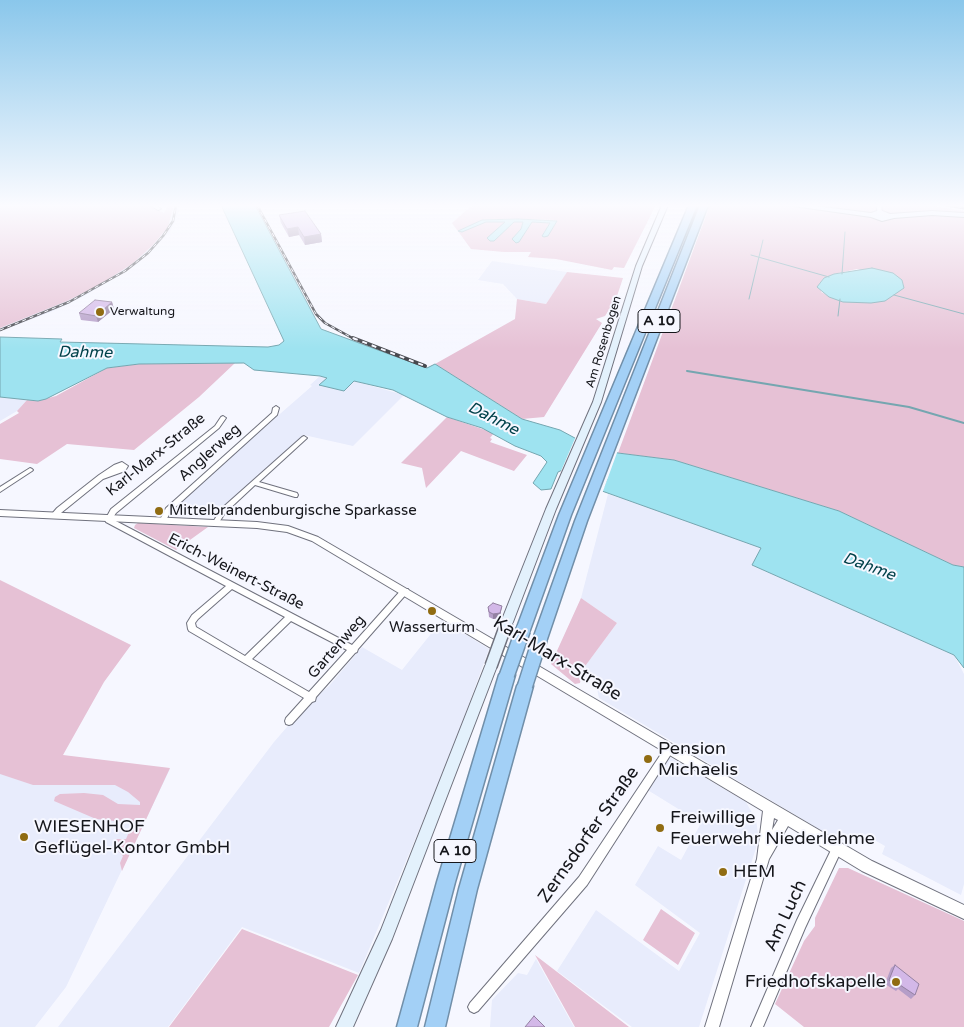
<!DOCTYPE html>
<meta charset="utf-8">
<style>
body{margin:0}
canvas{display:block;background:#f6f7ff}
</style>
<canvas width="964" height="1027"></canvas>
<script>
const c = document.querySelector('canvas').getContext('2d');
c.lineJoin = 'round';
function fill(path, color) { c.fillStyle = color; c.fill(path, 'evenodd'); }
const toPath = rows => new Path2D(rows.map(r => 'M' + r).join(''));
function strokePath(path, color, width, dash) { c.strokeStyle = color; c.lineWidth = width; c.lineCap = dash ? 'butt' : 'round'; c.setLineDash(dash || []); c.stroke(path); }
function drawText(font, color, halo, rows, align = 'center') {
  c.font = font + ' "Varela Round",sans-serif'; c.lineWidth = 4; c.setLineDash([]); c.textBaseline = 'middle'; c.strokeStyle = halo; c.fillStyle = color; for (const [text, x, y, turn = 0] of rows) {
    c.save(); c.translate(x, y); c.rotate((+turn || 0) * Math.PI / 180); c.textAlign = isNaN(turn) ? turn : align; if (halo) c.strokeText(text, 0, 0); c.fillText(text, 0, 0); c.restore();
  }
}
const built = toPath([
 [174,205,179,205,178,215,170,232,137,264,86,295,53,311,0,331,0,328,86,292,132,264,152,246,168,227],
 [492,261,567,272,546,304,517,299,503,284,478,280],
 [320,376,327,378,320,385,354,381,404,395,353,446,304,435,216,515,179,502,312,386,310,385],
 [0,397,27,400,17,411,0,421],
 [608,494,702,525,762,548,752,565,954,655,964,674,964,884,961,895,882,854,885,846,862,833,859,839,839,841,695,755,695,752,685,749,599,698,597,689,602,680,583,669,617,623,581,598],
 [442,620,489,649,448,761,359,973,242,927,168,1027,58,1027,274,742,312,698,315,698,329,686,362,647,402,670],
 [0,748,170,769,66,987,35,1027,0,1027],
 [668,756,746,802,756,820,758,834,756,848,699,1027,632,1027,557,971,596,910,679,971,700,933,635,885,658,846,681,860,701,823,646,789],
 [536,959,574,1027,490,1027,492,1000,518,973,527,975]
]);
const green = toPath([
 [0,205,147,205,164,213,168,205,174,205,168,227,152,246,132,264,99,285,67,301,0,328],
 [479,205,656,205,624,268,614,267,612,270,556,259,528,257,531,252,504,252,471,249,452,223,470,207],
 [518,219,555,220,557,221,542,235,550,223,532,222,519,241,512,239,521,229,523,222,514,222,494,241,506,222,482,220],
 [710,205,928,205,964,211,964,567,953,565,839,511,674,460,618,453],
 [857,269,902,280,904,288,843,302,821,292,834,274],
 [567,272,623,278,616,299,605,316,596,319,602,323,544,417,522,419,435,364,515,319,517,299,546,304],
 [235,363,199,397,134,450,67,444,37,464,0,459,0,424,19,413,17,411,27,400,38,401,56,396,107,368,139,364],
 [447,417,494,433,490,438,492,439,490,442,527,455,514,471,461,451,426,488,422,468,401,463],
 [138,523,208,527,176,550,134,528,135,525],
 [0,580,131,645,104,682,63,755,170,768,122,871,120,863,123,856,114,847,116,839,126,839,133,823,96,819,54,801,55,797,60,794,84,793,103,795,118,804,140,805,140,802,128,792,115,785,33,785,0,774],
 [581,598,617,623,583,669,580,683,575,684,551,664],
 [839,868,848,868,964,921,964,1027,804,1027,775,1004,804,941,815,926,815,918],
 [661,909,695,933,678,965,643,940],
 [242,929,358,975,329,1027,169,1027],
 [535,955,629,1027,575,1027]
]);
const water = toPath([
 [221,205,255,205,321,329,427,368,435,364,522,419,560,430,586,444,618,453,674,460,839,511,953,565,964,567,964,668,954,655,752,565,761,548,602,491,607,479,572,466,558,472,551,489,541,490,533,483,547,462,541,456,515,446,482,428,447,417,393,390,354,381,344,391,319,385,327,378,320,376,254,370,244,363,139,364,107,368,46,399,38,401,0,397,0,337,62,339,60,342,268,347,279,345,284,341,221,205],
 [518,219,557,221,548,236,544,237,542,236,550,223,532,222,519,242,516,243,512,239,521,229,523,222,514,222,494,241,490,241,487,238,505,222,486,222,462,232,458,231,482,220,518,219],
 [872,268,893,273,902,280,904,288,885,301,871,303,843,302,829,297,817,287,824,278,834,274,872,268]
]);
const pier = toPath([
 [576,436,618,450,602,494,600,491,604,480,572,469,560,474,552,492]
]);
const streamFar1 = toPath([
 [751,255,829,277],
 [842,274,845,232],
 [894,295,964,314],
 [749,299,763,240],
 [838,316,840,299]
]);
const stream = toPath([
 [687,371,909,407,964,423]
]);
const minor = toPath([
 [150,205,156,205,161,209,158,210,150,205],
 [276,406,279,408,277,415,171,511,165,522,161,522,160,520,166,508,272,413,273,408,276,406],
 [223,416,226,418,219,428,116,513,112,519,352,645,402,589,408,589,409,591,358,649,357,652,355,653,316,697,315,701,312,702,292,724,289,725,286,724,285,721,286,718,304,698,189,631,188,629,187,623,192,615,226,586,106,522,105,520,111,509,215,426,221,417,223,416],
 [232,589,285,617,245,656,196,627,195,623,198,619,232,589],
 [291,621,347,650,309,692,252,659,291,621],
 [304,436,307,438,306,439,259,482,297,493,298,495,297,497,295,497,255,485,225,513,218,524,214,524,213,522,221,509,302,437,304,436],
 [122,462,128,466,125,471,103,479,56,517,52,517,51,515,57,508,99,475,114,465,122,462],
 [30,468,32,469,33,470,32,471,0,492,0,487,30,468],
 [670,744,673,745,674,748,673,751,587,885,478,1011,474,1013,470,1011,468,1007,470,1003,579,877,667,745,670,744],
 [837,844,841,846,842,849,805,928,763,1027,751,1027,797,920,833,846,837,844]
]);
const tertiary = toPath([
 [876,205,881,205,882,213,878,213,876,205],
 [0,510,257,522,288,526,318,537,872,861,964,905,964,919,862,871,788,826,769,859,719,1027,705,1027,757,859,763,811,312,541,287,532,257,528,0,516,0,510],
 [774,818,778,820,772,830,774,818]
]);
const secondary = toPath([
 [662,205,668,205,642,266,601,402,556,509,513,622,511,625,507,626,503,625,501,622,546,509,593,402,636,266,662,205],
 [786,205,807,205,871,213,880,210,890,214,932,211,964,213,964,217,932,215,894,218,882,221,871,217,786,205],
 [491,661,495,663,497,666,392,939,353,1027,336,1027,381,930,485,666,487,663,491,661]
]);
const motorway = toPath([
 [689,205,697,205,571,515,530,630,528,634,523,636,518,634,516,630,559,515,689,205],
 [700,205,708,205,587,521,547,639,545,643,540,645,535,643,533,639,575,521,700,205],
 [507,669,512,671,515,675,455,882,417,1027,397,1027,437,882,499,675,502,671,507,669],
 [525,680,530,681,533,686,477,889,445,1027,425,1027,459,889,517,686,520,681,525,680]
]);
const tram = toPath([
 [940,205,964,209]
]);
const railFar1 = toPath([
 [257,205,316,314,325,323,356,340],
 [949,205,964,208],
 [0,330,69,302,125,271,148,253,163,236,173,221,176,205]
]);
const rail = toPath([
 [353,338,425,366]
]);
const secondaryBridge = toPath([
 [491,666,507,622]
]);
const motorwayBridge = toPath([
 [507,675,523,630],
 [525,686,540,639]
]);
const wall = toPath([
 [279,215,321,234,322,242,305,245,299,235,289,237,281,223],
 [112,302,114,309,98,322,81,320,79,313],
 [488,607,501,611,500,618,493,619,489,617],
 [895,965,915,995,911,999,898,989,896,991,885,984,891,968]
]);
const shadedWall = toPath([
 [298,227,299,235,289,237,287,229],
 [321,234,322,242,305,245,304,237],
 [112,302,114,309,98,322,96,316],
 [502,606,501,611,500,618,493,619,493,614]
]);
const building = toPath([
 [305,211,321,234,304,237,298,227,287,229,279,215,305,211],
 [95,300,112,302,96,316,79,313,95,300],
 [493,603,502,606,500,613,493,614,489,612,488,607,493,603],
 [895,965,919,984,915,995,900,985,900,987,889,980,895,965],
 [534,1016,545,1027,525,1027,534,1016]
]);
const markers = [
 [100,312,5,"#906c12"],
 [159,511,5,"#906c12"],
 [432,611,5,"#906c12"],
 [648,759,5,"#906c12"],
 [660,828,5,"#906c12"],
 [24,837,5,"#906c12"],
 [723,872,5,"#906c12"],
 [896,982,5,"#906c12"]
];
const farPoinames = [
 ["Verwaltung",110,312]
];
const farStreetnames = [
 ["Am Rosenbogen",604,342,-73]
];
const shields = [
 [659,321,42],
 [455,851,42]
];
const shieldNames = [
 ["A 10",659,321],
 ["A 10",455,851]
];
const streetNames = [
 ["Anglerweg",210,453,-42],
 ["Karl-Marx-Straße",156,455,-39],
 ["Erich-Weinert-Straße",236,572,27],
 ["Gartenweg",337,647,-49]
];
const poiNames = [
 ["Mittelbrandenburgische Sparkasse",169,511],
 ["Wasserturm",432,628,"center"]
];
const waterNames = [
 ["Dahme",85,353,1],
 ["Dahme",493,419,27],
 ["Dahme",869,567,20]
];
const nearStreetnames = [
 ["Karl-Marx-Straße",557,659,31],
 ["Zernsdorfer Straße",589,835,-55],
 ["Am Luch",786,916,-65]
];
const nearPoinames = [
 ["Pension",658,749],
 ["Michaelis",658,770],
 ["Freiwillige",670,818],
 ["Feuerwehr Niederlehme",670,839],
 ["WIESENHOF",34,827],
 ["Geflügel-Kontor GmbH",34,848],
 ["HEM",733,872],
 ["Friedhofskapelle",886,982,"right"]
];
fill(built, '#e8ecfc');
fill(green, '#e6c1d5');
fill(water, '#9ee3f0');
strokePath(water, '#75a6b0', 1);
fill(pier, '#f6f7ff');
strokePath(streamFar1, '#75a6b0', 1);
strokePath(stream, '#75a6b0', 2);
strokePath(minor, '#70727e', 2);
strokePath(tertiary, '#70727e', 2);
strokePath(secondary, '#70727e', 2);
strokePath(motorway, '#718fa9', 3);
fill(minor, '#fff');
fill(tertiary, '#fff');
fill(secondary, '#e3f1fc');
fill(motorway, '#a3d0f6');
strokePath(tram, '#48494f', 1);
strokePath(railFar1, '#48494f', 2.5);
strokePath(rail, '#48494f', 4);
strokePath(railFar1, '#f6f7ff', 1, [4]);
strokePath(rail, '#f6f7ff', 2, [5]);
strokePath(secondaryBridge, '#70727e', 14, []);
strokePath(motorwayBridge, '#718fa9', 17, []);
strokePath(secondaryBridge, '#e3f1fc', 11);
strokePath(motorwayBridge, '#a3d0f6', 14);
fill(wall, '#b59ec8');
fill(shadedWall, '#9481a2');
fill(building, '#d3b8e8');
strokePath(building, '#9481a2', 1);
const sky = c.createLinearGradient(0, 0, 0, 349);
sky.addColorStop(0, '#8ac7eb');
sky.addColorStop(0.59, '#fbfbff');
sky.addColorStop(1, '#fbfbff00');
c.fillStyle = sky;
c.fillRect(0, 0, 964, 349);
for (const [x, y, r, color] of markers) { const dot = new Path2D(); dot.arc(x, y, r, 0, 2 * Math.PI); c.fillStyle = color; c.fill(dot); strokePath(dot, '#f6f7ff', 2); }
drawText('12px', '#15161b', '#f6f7ff', farPoinames, 'left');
drawText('12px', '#15161b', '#f6f7ff', farStreetnames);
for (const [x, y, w] of shields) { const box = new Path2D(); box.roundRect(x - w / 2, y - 11.5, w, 23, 4); c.fillStyle = '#f6f7ff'; c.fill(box); strokePath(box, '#15161b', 1); }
drawText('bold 14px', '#15161b', null, shieldNames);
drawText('15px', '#15161b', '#f6f7ff', streetNames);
drawText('15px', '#15161b', '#f6f7ff', poiNames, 'left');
drawText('italic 16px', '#00414a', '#f6f7ff', waterNames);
drawText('18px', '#15161b', '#f6f7ff', nearStreetnames);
drawText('18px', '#15161b', '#f6f7ff', nearPoinames, 'left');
</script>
